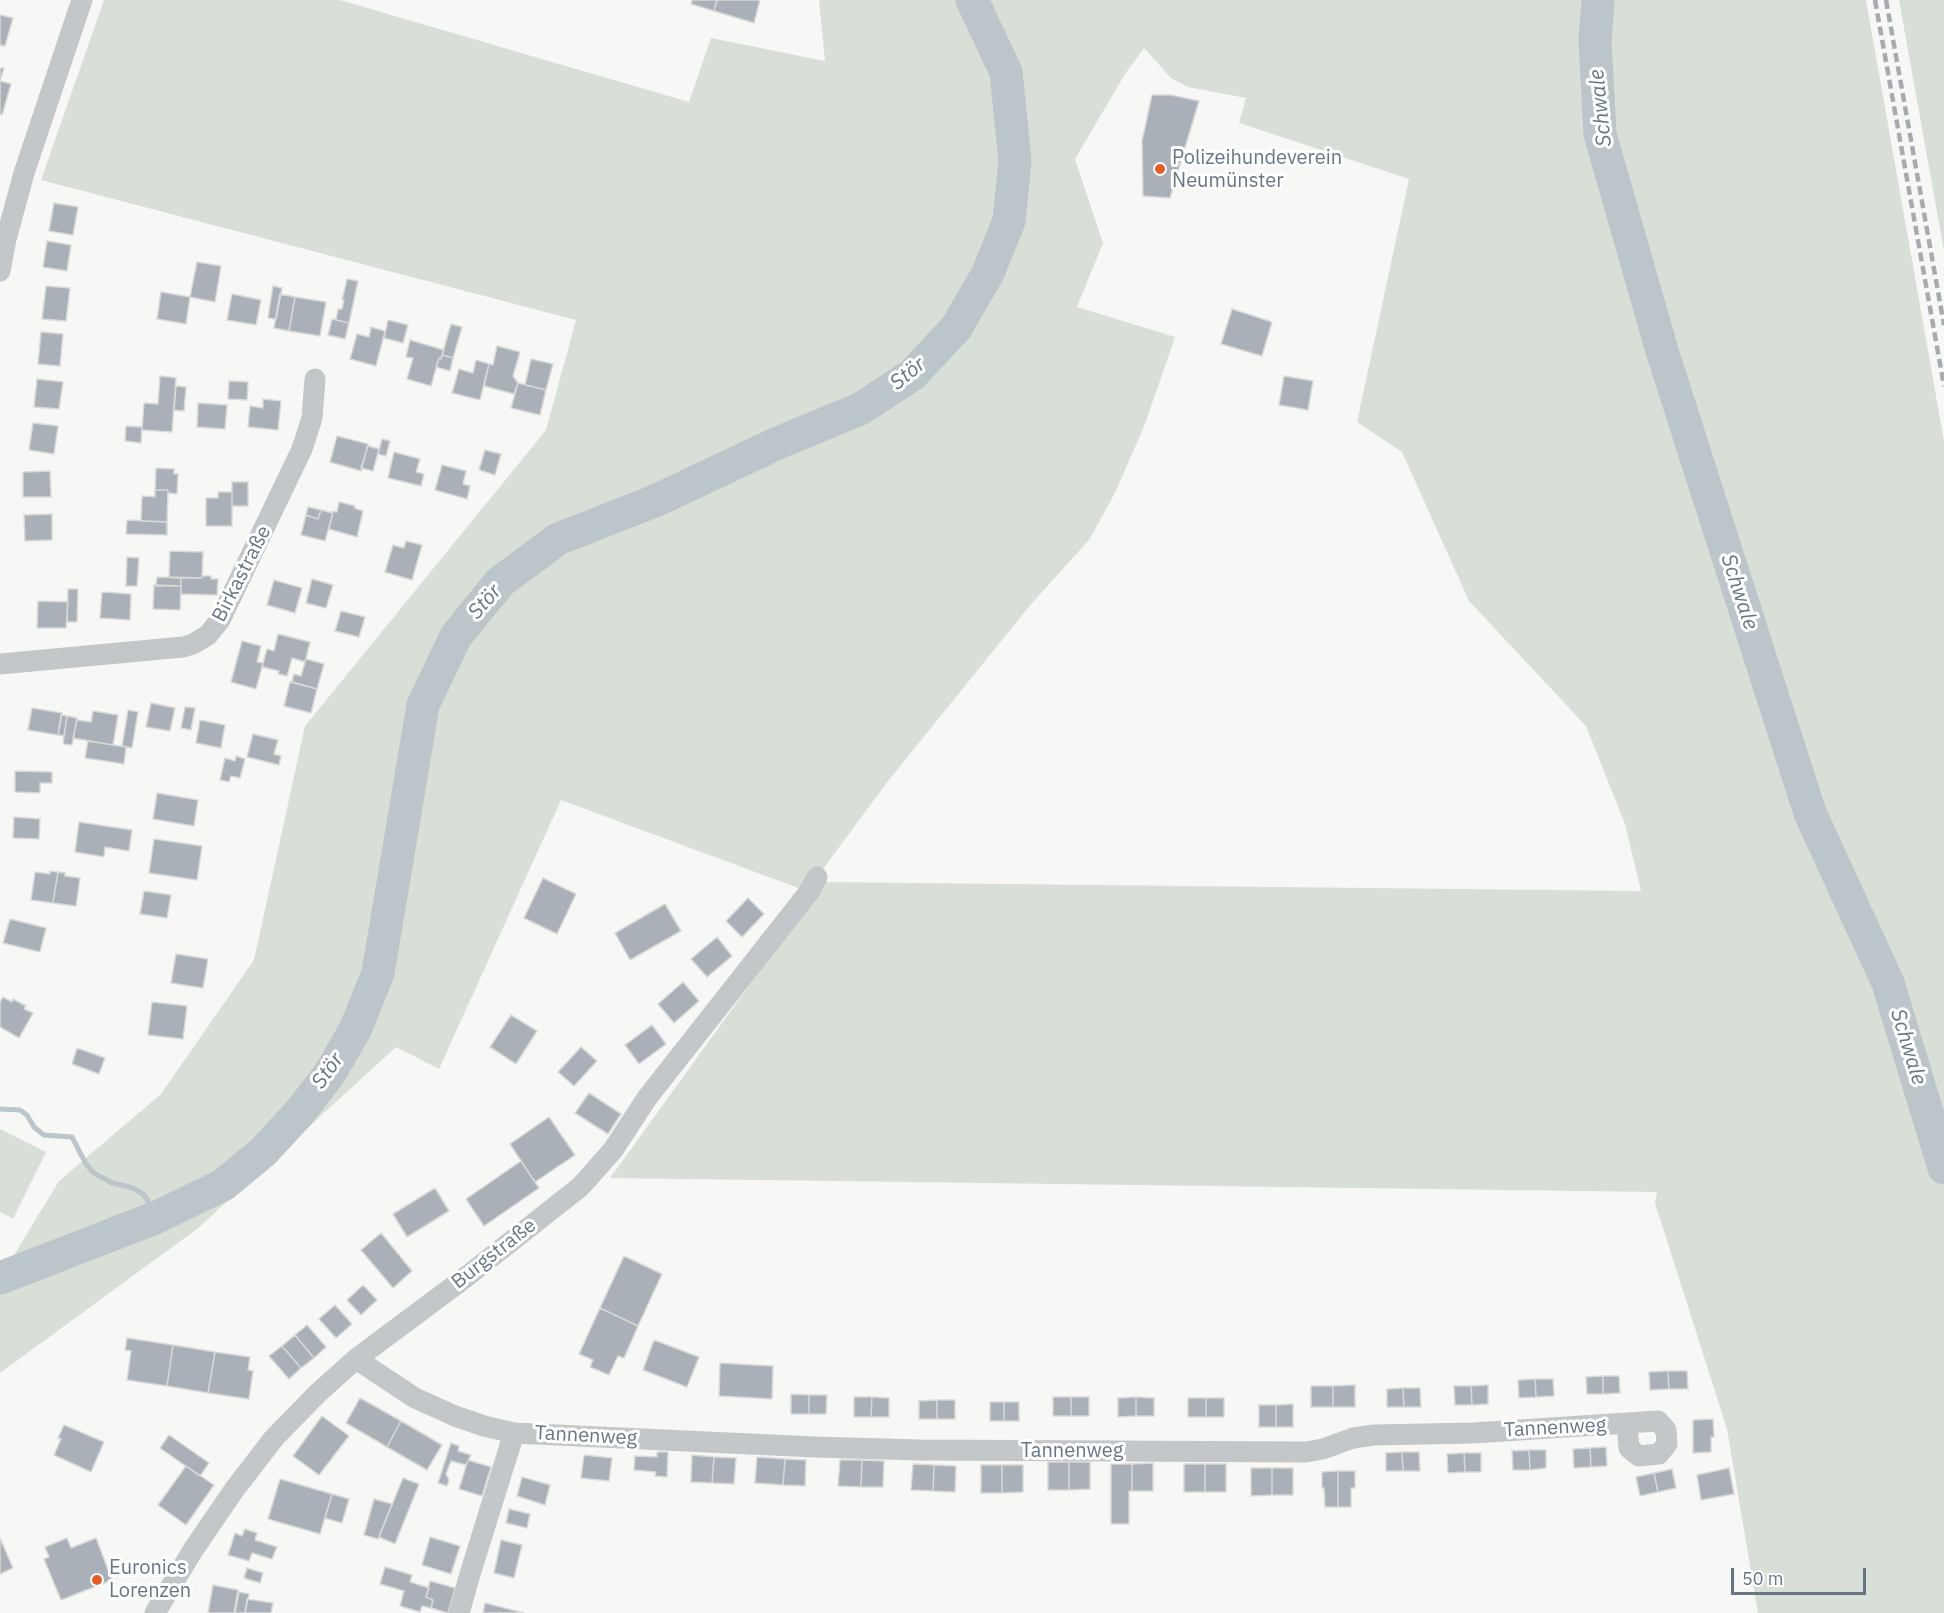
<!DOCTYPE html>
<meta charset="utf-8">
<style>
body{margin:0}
#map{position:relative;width:1944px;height:1613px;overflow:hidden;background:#f7f8f5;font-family:"IBM Plex Sans",sans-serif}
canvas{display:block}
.scale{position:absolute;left:1731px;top:1568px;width:135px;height:27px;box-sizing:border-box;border:3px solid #667686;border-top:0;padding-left:8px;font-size:18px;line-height:21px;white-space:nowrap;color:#667686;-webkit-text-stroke:4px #fff;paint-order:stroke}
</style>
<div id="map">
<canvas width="1944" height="1613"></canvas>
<div class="scale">50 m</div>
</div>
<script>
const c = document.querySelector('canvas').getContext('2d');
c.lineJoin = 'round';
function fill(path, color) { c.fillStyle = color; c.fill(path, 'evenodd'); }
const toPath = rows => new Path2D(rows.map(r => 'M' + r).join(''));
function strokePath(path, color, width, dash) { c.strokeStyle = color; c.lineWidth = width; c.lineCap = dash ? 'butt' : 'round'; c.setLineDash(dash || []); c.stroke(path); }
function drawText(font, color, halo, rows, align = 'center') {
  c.font = font + ' "IBM Plex Sans",sans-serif'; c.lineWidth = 6; c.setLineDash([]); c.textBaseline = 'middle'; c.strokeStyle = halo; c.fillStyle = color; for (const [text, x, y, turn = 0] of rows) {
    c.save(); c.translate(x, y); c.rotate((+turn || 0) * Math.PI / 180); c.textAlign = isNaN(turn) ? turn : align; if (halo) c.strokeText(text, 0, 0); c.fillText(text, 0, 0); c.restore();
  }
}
const green = toPath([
 [104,0,340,0,689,102,711,38,825,61,819,0,1866,0,1944,441,1944,1613,1758,1613,1727,1429,1655,1203,1657,1192,610,1178,824,882,1641,891,1625,824,1586,726,1469,601,1402,452,1357,422,1409,179,1239,123,1246,98,1188,87,1171,78,1144,48,1125,74,1075,159,1103,243,1077,307,1175,337,1145,424,1115,493,1089,540,1032,603,888,781,817,877,809,892,561,800,439,1069,396,1047,197,1229,0,1373,0,1278,59,1181,161,1094,254,960,305,726,546,430,576,320,41,180],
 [751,455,655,501,580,530,750,455],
 [1899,0,1944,0,1944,251],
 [0,1129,46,1152,13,1219,0,1212]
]);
const stream = toPath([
 [0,1109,20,1110,27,1115,34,1127,44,1135,72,1137,86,1164,94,1173,112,1183,133,1188,143,1194,148,1201,155,1218]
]);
const river = toPath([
 [1598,0,1595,40,1600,134,1663,354,1810,813,1888,983,1944,1168],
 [0,1278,155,1218,223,1185,263,1152,300,1112,330,1073,355,1030,378,973,423,705,456,636,500,582,558,539,655,501,780,442,860,409,912,375,956,328,988,273,1009,221,1015,161,1006,72,972,0]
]);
const building = toPath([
 [692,0,717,0,714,11,691,4,692,0],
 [717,0,760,0,754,23,714,11,717,0],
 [0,15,13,18,5,46,0,45,0,15],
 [0,68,4,68,0,81,11,84,2,115,0,114,0,68],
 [1152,95,1171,95,1199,101,1170,198,1143,196,1142,141,1152,95],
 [54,203,78,207,73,235,49,231,54,203],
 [47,241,71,245,67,271,43,267,47,241],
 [197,262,221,266,215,302,190,297,197,262],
 [347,279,358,281,349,323,336,320,338,309,342,309,344,300,342,300,347,279],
 [46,286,70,288,66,321,42,319,46,286],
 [273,286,282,288,276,319,268,318,273,286],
 [161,292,190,297,186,324,157,319,161,292],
 [232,294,261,300,256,325,227,320,232,294],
 [280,294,295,297,289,331,274,328,280,294],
 [295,297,326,302,320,336,289,331,295,297],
 [1232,309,1272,322,1262,356,1221,344,1232,309],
 [332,319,349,323,345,339,328,335,332,319],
 [388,320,408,325,403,343,384,338,388,320],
 [451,324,462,327,453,358,442,355,451,324],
 [371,327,385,331,376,366,350,359,357,334,369,337,371,327],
 [41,332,63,334,60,366,38,364,41,332],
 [410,340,444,350,441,359,439,358,431,386,407,379,413,358,406,357,410,340],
 [497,346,520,352,513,376,518,383,514,394,484,386,489,364,493,365,497,346],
 [442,355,453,358,450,371,436,367,439,358,441,359,442,355],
 [531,359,553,364,546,390,525,385,531,359],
 [476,360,489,364,480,400,452,393,459,369,473,373,476,360],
 [160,376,176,378,172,432,142,430,144,403,158,404,160,376],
 [1284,376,1313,381,1308,410,1279,405,1284,376],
 [37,379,63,382,59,409,34,407,37,379],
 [229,381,248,382,247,400,228,399,229,381],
 [518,383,546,390,540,415,511,408,518,383],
 [176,386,186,387,184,411,174,410,176,386],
 [263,399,281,401,278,430,248,427,250,406,263,408,263,399],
 [198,403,227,405,225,429,197,427,198,403],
 [33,423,58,426,54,454,29,450,33,423],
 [126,426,142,427,141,443,125,441,126,426],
 [337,436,368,444,361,471,330,462,337,436],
 [382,439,390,441,386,456,378,454,382,439],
 [368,446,379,449,373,471,361,468,368,446],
 [485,450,501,454,495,475,479,470,485,450],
 [394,452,420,459,416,472,424,474,421,486,388,478,394,452],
 [442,465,466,471,463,484,470,486,467,499,435,490,442,465],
 [156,468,174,469,174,474,178,474,177,494,168,493,168,490,155,490,156,468],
 [50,471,51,497,23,497,23,472,50,471],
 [232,482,248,482,248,506,232,506,232,482],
 [155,490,168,490,167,522,141,521,142,496,155,497,155,490],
 [218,492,232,492,232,526,206,526,206,498,218,498,218,492],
 [339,502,355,506,354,508,363,511,357,537,329,529,333,511,337,512,339,502],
 [308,507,321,510,318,519,306,515,308,507],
 [321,510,333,513,325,541,301,535,306,515,318,519,321,510],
 [52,514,52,540,25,541,24,515,52,514],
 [127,520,167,522,167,535,126,534,127,520],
 [406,541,422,545,412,580,385,572,393,545,404,548,406,541],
 [170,551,203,552,202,578,169,577,170,551],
 [127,557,139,558,137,586,126,586,127,557],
 [202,576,211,576,211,579,218,579,217,595,181,594,181,578,202,578,202,576],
 [157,577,181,578,181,586,156,586,157,577],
 [312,579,333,585,326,608,306,603,312,579],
 [274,580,302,588,295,613,267,605,274,580],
 [154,585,181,586,180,610,153,609,154,585],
 [68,589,78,589,77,622,67,622,68,589],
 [102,592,131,594,130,620,100,618,102,592],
 [38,601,68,602,66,628,37,628,38,601],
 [341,611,365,617,359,637,335,631,341,611],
 [278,634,310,642,305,662,292,658,287,676,278,674,279,671,262,667,267,649,274,651,278,634],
 [242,641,261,646,257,662,263,663,256,689,231,682,242,641],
 [306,659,324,664,317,689,292,682,294,674,301,676,306,659],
 [290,682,317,689,311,713,284,706,290,682],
 [151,703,175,708,170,731,146,727,151,703],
 [185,707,195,708,191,730,181,728,185,707],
 [32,708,62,713,58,735,28,730,32,708],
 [128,710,138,712,132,748,122,746,128,710],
 [93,711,118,715,113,745,73,738,77,720,91,722,93,711],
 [61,715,67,716,64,736,58,735,61,715],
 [67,716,77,718,72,745,63,744,67,716],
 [200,720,225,725,221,748,196,743,200,720],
 [253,734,278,740,274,754,281,756,279,765,247,757,253,734],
 [88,741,126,747,124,764,85,758,88,741],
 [236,756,245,759,240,778,231,776,229,782,220,780,225,758,235,761,236,756],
 [15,771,52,772,52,783,40,783,40,793,15,792,15,771],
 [157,793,198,800,194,826,153,819,157,793],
 [14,817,40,819,39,839,13,838,14,817],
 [79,822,132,830,129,851,105,847,104,857,75,852,79,822],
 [154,839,202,846,197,880,149,873,154,839],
 [50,871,58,872,53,903,31,900,35,872,50,874,50,871],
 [58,872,65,873,65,876,80,878,76,906,53,903,58,872],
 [543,878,576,894,557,934,524,918,543,878],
 [144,891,171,895,167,918,140,914,144,891],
 [748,898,764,914,742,937,726,921,748,898],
 [665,904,681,931,630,960,615,933,665,904],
 [10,919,46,928,40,952,3,943,10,919],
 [717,937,732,956,707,977,691,959,717,937],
 [176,954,208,959,203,988,171,983,176,954],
 [683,982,699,1001,674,1023,658,1004,683,982],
 [3,997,12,1002,13,999,26,1006,24,1009,33,1013,19,1038,0,1027,0,1002,3,997],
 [152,1002,187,1006,183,1039,148,1035,152,1002],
 [511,1015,537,1031,516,1064,490,1047,511,1015],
 [652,1025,666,1044,639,1064,625,1045,652,1025],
 [581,1047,597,1061,574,1086,558,1072,581,1047],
 [77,1048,105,1058,99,1074,72,1064,77,1048],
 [589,1093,621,1114,608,1134,575,1113,589,1093],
 [549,1117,575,1155,535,1182,510,1144,549,1117],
 [521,1161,539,1188,484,1226,466,1199,521,1161],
 [435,1188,449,1211,407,1237,393,1214,435,1188],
 [381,1233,412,1271,393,1288,361,1250,381,1233],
 [624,1256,662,1274,638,1326,600,1308,624,1256],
 [363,1285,377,1300,361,1315,347,1300,363,1285],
 [335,1305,352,1324,336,1338,319,1319,335,1305],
 [600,1308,638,1326,624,1358,618,1356,609,1375,590,1367,593,1360,579,1354,600,1308],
 [307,1325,326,1347,314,1358,295,1335,307,1325],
 [295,1335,314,1358,301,1368,282,1346,295,1335],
 [127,1338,173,1345,167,1386,127,1380,131,1351,125,1350,127,1338],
 [654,1340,699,1357,687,1387,643,1370,654,1340],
 [173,1345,215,1352,208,1393,167,1386,173,1345],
 [282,1346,301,1368,289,1379,269,1356,282,1346],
 [215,1352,250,1357,248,1370,253,1371,249,1399,208,1393,215,1352],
 [720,1363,773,1366,772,1399,719,1396,720,1363],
 [1668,1371,1687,1371,1688,1389,1669,1389,1668,1371],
 [1668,1371,1669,1389,1650,1390,1649,1372,1668,1371],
 [1603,1376,1619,1376,1620,1393,1603,1394,1603,1376],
 [1603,1376,1603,1394,1587,1394,1586,1377,1603,1376],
 [1535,1379,1553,1379,1554,1396,1536,1397,1535,1379],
 [1535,1379,1536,1397,1519,1398,1518,1380,1535,1379],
 [1355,1385,1355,1407,1333,1407,1333,1386,1355,1385],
 [1488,1385,1488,1404,1472,1405,1471,1386,1488,1385],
 [1311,1386,1333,1386,1333,1407,1311,1407,1311,1386],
 [1454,1386,1471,1386,1472,1405,1455,1405,1454,1386],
 [1403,1388,1420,1388,1421,1407,1404,1407,1403,1388],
 [1403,1388,1404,1407,1387,1407,1387,1389,1403,1388],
 [791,1394,809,1395,809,1414,791,1414,791,1394],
 [809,1395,827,1395,826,1414,809,1414,809,1395],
 [854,1397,872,1397,871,1417,854,1417,854,1397],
 [872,1397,889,1398,889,1417,871,1417,872,1397],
 [1053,1397,1071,1397,1071,1416,1053,1416,1053,1397],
 [1071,1397,1089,1397,1089,1416,1071,1416,1071,1397],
 [1136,1397,1154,1398,1154,1416,1136,1416,1136,1397],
 [1136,1397,1136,1416,1118,1417,1118,1398,1136,1397],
 [360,1398,401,1421,387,1447,346,1423,360,1398],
 [1188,1398,1206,1398,1206,1417,1188,1417,1188,1398],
 [1206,1398,1224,1398,1224,1417,1206,1417,1206,1398],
 [937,1400,955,1400,955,1419,937,1419,937,1400],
 [937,1400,937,1419,919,1419,919,1401,937,1400],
 [990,1402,1004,1402,1004,1421,990,1421,990,1402],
 [1004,1402,1019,1402,1019,1421,1004,1421,1004,1402],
 [1293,1404,1293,1427,1276,1427,1276,1405,1293,1404],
 [1259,1405,1276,1405,1276,1427,1259,1427,1259,1405],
 [322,1416,349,1436,319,1475,293,1456,322,1416],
 [1713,1419,1714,1437,1711,1437,1711,1452,1693,1453,1693,1420,1713,1419],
 [401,1421,442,1445,427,1470,387,1447,401,1421],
 [64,1425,104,1442,91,1472,54,1455,61,1439,58,1438,64,1425],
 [169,1435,209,1463,200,1476,160,1448,169,1435],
 [451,1443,459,1446,458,1451,471,1455,466,1465,451,1461,446,1474,449,1480,447,1486,438,1483,451,1443],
 [1606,1447,1607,1466,1591,1467,1590,1448,1606,1447],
 [1590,1448,1591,1467,1574,1468,1573,1449,1590,1448],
 [1529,1450,1530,1470,1513,1470,1512,1451,1529,1450],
 [1529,1450,1546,1450,1546,1468,1530,1470,1529,1450],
 [657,1452,668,1452,667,1477,655,1476,656,1472,634,1470,635,1456,657,1457,657,1452],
 [1402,1452,1419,1452,1420,1471,1403,1471,1402,1452],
 [1402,1452,1403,1471,1386,1471,1386,1453,1402,1452],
 [1464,1453,1465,1472,1448,1473,1447,1454,1464,1453],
 [1464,1453,1481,1453,1481,1472,1465,1472,1464,1453],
 [584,1455,612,1458,609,1481,581,1478,584,1455],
 [692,1455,714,1457,712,1483,691,1482,692,1455],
 [714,1457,736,1458,734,1484,712,1483,714,1457],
 [757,1457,785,1459,783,1485,755,1483,757,1457],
 [785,1459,806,1460,805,1486,783,1485,785,1459],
 [468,1460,491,1467,482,1496,459,1489,468,1460],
 [840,1460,862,1460,861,1487,838,1486,840,1460],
 [862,1460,884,1461,883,1487,861,1487,862,1460],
 [1048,1462,1069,1462,1069,1490,1048,1490,1048,1462],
 [1069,1462,1090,1462,1090,1489,1069,1490,1069,1462],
 [1153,1463,1153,1491,1132,1491,1132,1464,1153,1463],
 [913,1464,934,1465,933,1491,911,1490,913,1464],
 [1111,1464,1132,1464,1132,1491,1129,1491,1129,1524,1111,1524,1111,1464],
 [1184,1464,1205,1464,1205,1492,1184,1492,1184,1464],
 [1205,1464,1226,1464,1226,1492,1205,1492,1205,1464],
 [934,1465,956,1466,955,1492,933,1491,934,1465],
 [981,1465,1002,1465,1002,1493,981,1493,981,1465],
 [1002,1465,1023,1465,1023,1492,1002,1493,1002,1465],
 [186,1466,214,1485,186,1525,158,1505,186,1466],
 [1251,1468,1272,1468,1272,1495,1251,1496,1251,1468],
 [1272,1468,1293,1468,1293,1495,1272,1495,1272,1468],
 [1729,1468,1734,1494,1701,1500,1697,1475,1729,1468],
 [1672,1469,1676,1488,1658,1492,1654,1473,1672,1469],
 [1338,1471,1355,1471,1355,1488,1351,1488,1351,1507,1338,1507,1338,1471],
 [1338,1471,1338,1507,1325,1507,1324,1488,1322,1488,1322,1472,1338,1471],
 [1654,1473,1658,1492,1640,1496,1636,1477,1654,1473],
 [522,1477,550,1485,545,1505,517,1496,522,1477],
 [403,1478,419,1484,395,1544,379,1537,403,1478],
 [280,1479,332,1494,320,1534,268,1519,280,1479],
 [332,1494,349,1499,342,1523,325,1518,332,1494],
 [374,1499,392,1504,378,1539,364,1535,374,1499],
 [509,1509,530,1514,527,1528,506,1523,509,1509],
 [245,1529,257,1533,255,1540,277,1547,272,1559,252,1553,249,1561,228,1555,235,1533,242,1536,245,1529],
 [430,1537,460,1546,451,1574,422,1565,430,1537],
 [0,1538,13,1568,0,1574,0,1538],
 [67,1538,71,1548,96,1538,112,1580,61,1600,44,1559,49,1557,45,1547,67,1538],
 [501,1540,522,1545,514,1578,494,1573,501,1540],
 [385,1567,412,1575,410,1582,429,1588,426,1597,433,1600,431,1608,422,1606,420,1612,400,1606,404,1591,380,1584,385,1567],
 [247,1568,263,1573,260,1583,244,1578,247,1568],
 [430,1581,455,1588,448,1613,431,1608,433,1600,426,1597,430,1581],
 [213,1585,238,1590,234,1613,208,1613,213,1585],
 [239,1592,249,1594,245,1613,235,1613,239,1592],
 [247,1599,273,1603,271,1613,245,1613,247,1599],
 [485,1603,524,1613,483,1613,485,1603]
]);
const minor = toPath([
 [0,271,6,239,24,173,82,0],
 [0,664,183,647,193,644,208,635,220,620,302,449,312,418,315,379],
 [356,1359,415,1398,455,1416,484,1426,514,1433,470,1574,459,1613],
 [514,1433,815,1447,921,1450,1306,1452,1323,1449,1353,1438,1374,1435,1473,1433,1658,1421,1666,1430,1667,1444,1659,1454,1639,1456,1629,1448,1627,1424],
 [155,1613,193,1550,234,1490,274,1438,318,1393,356,1359,466,1277,580,1187,590,1176,613,1150,647,1098,809,892,817,877]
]);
const rail = toPath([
 [1875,0,1944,386],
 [1886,0,1944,325]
]);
const markers = [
 [1160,169,6,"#e45f28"],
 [97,1580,6,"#e45f28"]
];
const poiNames = [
 ["Polizeihundeverein",1172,158],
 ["Neumünster",1172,181],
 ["Euronics",109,1568],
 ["Lorenzen",109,1591]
];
const streetNames = [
 ["Birkastraße",242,574,-63],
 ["Burgstraße",494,1254,-38],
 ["Tannenweg",1555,1428,-3],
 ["Tannenweg",586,1436,3],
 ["Tannenweg",1072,1451]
];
const waterNames = [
 ["Schwale",1601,108,-96],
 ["Stör",908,374,-39],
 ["Schwale",1739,592,72],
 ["Stör",485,602,-49],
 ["Schwale",1908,1047,73],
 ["Stör",328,1071,-55]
];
fill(green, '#d8dfd6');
strokePath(stream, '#bbc5ca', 5);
strokePath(river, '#bbc5ca', 33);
fill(building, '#a9b0b7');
strokePath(building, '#d9d9d7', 1.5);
strokePath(minor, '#c3c7ca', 21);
strokePath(rail, '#a5abb1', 4.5, [9, 4.5]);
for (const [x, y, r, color] of markers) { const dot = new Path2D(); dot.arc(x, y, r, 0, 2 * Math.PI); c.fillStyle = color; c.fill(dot); strokePath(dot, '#fff', 2); }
drawText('20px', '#667686', '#fff', poiNames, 'left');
drawText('20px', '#667686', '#fff', streetNames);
drawText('italic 21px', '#627782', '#fff', waterNames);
</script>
